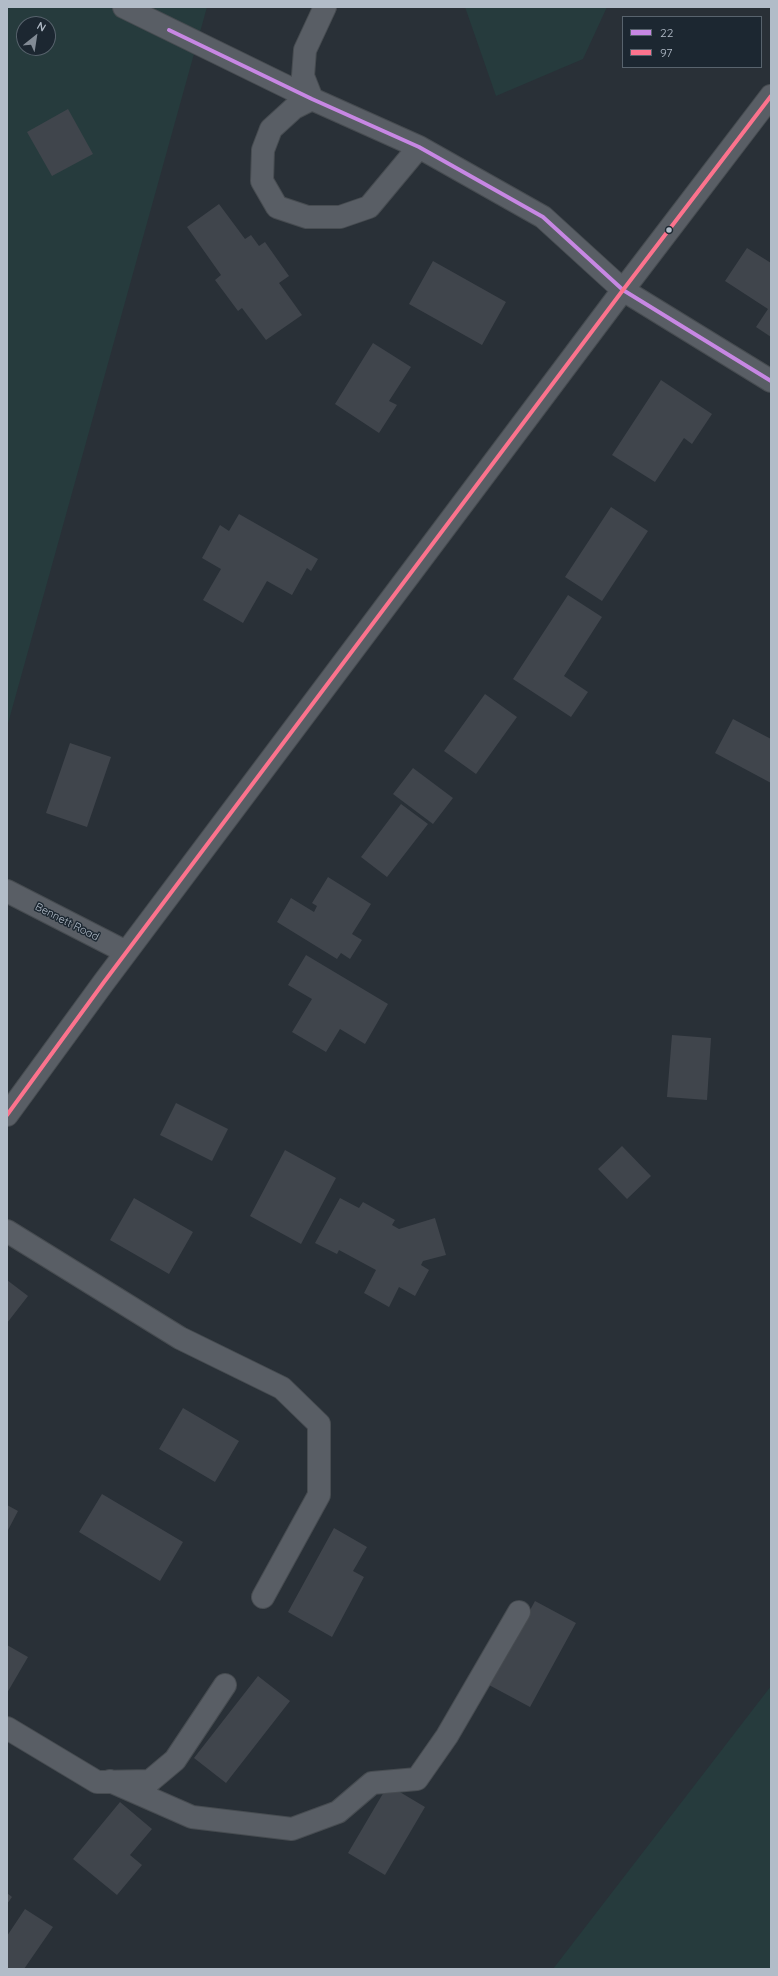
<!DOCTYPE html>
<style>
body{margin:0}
#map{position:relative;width:778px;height:1976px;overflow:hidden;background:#293037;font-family:Quicksand,sans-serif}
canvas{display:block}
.frame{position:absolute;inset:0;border:8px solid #b2bcc8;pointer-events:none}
.legend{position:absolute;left:622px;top:16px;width:140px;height:52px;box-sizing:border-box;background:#1c2731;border:1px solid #58636d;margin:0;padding:5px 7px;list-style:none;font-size:12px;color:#b2bcc8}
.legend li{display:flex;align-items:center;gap:8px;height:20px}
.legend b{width:20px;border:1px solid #58636d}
.north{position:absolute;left:16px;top:16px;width:40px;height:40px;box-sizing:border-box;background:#1c2731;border:1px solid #58636d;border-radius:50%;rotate:30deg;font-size:11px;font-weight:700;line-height:16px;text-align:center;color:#b2bcc8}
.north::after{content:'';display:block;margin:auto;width:14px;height:18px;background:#828b95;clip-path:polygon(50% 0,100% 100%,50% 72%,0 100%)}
</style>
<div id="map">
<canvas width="778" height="1976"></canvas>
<div class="frame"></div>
<ul class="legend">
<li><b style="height:5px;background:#c787e3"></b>22</li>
<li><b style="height:5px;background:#fc738d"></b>97</li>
</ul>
<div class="north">N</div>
</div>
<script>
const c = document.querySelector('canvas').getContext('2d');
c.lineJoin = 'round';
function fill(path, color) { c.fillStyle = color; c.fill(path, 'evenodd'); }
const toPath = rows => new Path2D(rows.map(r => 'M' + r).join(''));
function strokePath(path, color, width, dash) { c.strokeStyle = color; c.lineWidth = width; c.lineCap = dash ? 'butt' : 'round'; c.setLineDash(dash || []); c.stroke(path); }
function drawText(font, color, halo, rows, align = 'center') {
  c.font = font + ' Quicksand,sans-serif'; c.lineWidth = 3; c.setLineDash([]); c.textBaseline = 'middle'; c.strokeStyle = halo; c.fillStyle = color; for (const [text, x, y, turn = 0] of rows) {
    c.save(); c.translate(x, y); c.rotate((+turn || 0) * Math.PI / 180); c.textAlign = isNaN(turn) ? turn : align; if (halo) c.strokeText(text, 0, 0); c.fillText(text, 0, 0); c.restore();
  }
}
const green = toPath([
 [7,7,207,7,7,727],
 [24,24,48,24,48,48,24,48],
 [465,7,607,7,583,59,496,96],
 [771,1686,771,1969,553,1969]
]);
const building = toPath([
 [68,109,93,154,52,176,27,132],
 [219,204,245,239,251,235,259,246,265,242,289,276,279,283,302,315,266,340,242,308,238,311,215,280,221,275,187,227],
 [747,248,771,263,771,337,756,327,768,309,725,281],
 [433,261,506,302,482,345,409,304],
 [373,343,411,367,389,401,397,405,379,433,335,404],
 [661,380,712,414,692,444,684,438,655,482,612,455],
 [611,507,648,531,602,601,565,577],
 [239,514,318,559,311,571,307,568,292,595,267,581,243,623,203,600,221,569,202,558,220,525,229,531],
 [568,595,602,617,564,676,588,692,571,717,513,679],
 [485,694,517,717,476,774,444,751],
 [733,719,771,739,771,783,715,753],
 [70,743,111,757,87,827,46,813],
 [413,768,453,798,433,824,393,794],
 [401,804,428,824,387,877,361,857],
 [328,877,371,904,352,934,362,940,350,959,341,953,337,959,277,922,291,898,314,912,317,906,312,903],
 [306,955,388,1004,365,1044,340,1029,326,1052,292,1032,312,999,288,985],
 [672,1035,711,1038,707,1100,667,1097],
 [176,1103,228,1129,212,1161,160,1135],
 [622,1146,651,1176,627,1199,598,1169],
 [285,1150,336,1178,301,1244,250,1216],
 [134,1198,193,1232,169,1274,110,1240],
 [340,1198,359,1208,363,1202,395,1220,392,1225,399,1229,435,1218,446,1255,423,1261,421,1265,429,1270,415,1296,399,1287,389,1307,364,1293,376,1270,339,1250,337,1254,315,1243],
 [7,1280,28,1296,7,1323],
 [183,1408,239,1441,215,1482,159,1449],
 [102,1494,183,1542,160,1581,79,1532],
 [7,1505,18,1511,7,1532],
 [334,1528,367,1547,353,1571,364,1577,332,1637,288,1612],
 [535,1601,576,1623,530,1707,489,1685],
 [7,1645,28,1657,7,1693],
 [258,1676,290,1701,226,1783,194,1758],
 [388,1785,425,1807,385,1875,348,1853],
 [120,1802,152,1829,130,1855,142,1865,117,1895,73,1859],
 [7,1893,12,1897,7,1904],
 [25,1909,53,1927,24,1969,7,1969,7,1936]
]);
const minor = toPath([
 [124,7,312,99,419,147,543,217,623,290,771,381],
 [325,7,305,50,303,76,312,99,294,108,271,129,263,150,262,181,277,207,307,217,340,217,369,207,419,147],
 [7,891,126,952],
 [7,1115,104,982,623,290,771,96],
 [7,1231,180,1338,282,1388,319,1424,319,1495,263,1597],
 [7,1728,97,1782,150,1781,175,1760,225,1685],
 [110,1781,192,1817,292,1829,338,1812,372,1783,417,1779,447,1736,519,1612]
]);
const bus1 = toPath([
 [169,30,312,99,419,147,543,217,623,290,771,381]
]);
const bus2 = toPath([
 [7,1115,104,982,623,290,771,96]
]);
const markers = [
 [669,230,3.5,"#b2bcc8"]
];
const streetNames = [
 ["Bennett Road",67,922,27]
];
fill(green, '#263b3d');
fill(building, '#40454c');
strokePath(minor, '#474c51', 24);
strokePath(minor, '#595e65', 22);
strokePath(bus1, '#c787e3', 4);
strokePath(bus2, '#fc738d', 4);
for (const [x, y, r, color] of markers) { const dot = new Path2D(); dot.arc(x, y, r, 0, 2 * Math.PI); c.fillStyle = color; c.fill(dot); strokePath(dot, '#1c2731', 1.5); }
drawText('11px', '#b2bcc8', '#1c2731', streetNames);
</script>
